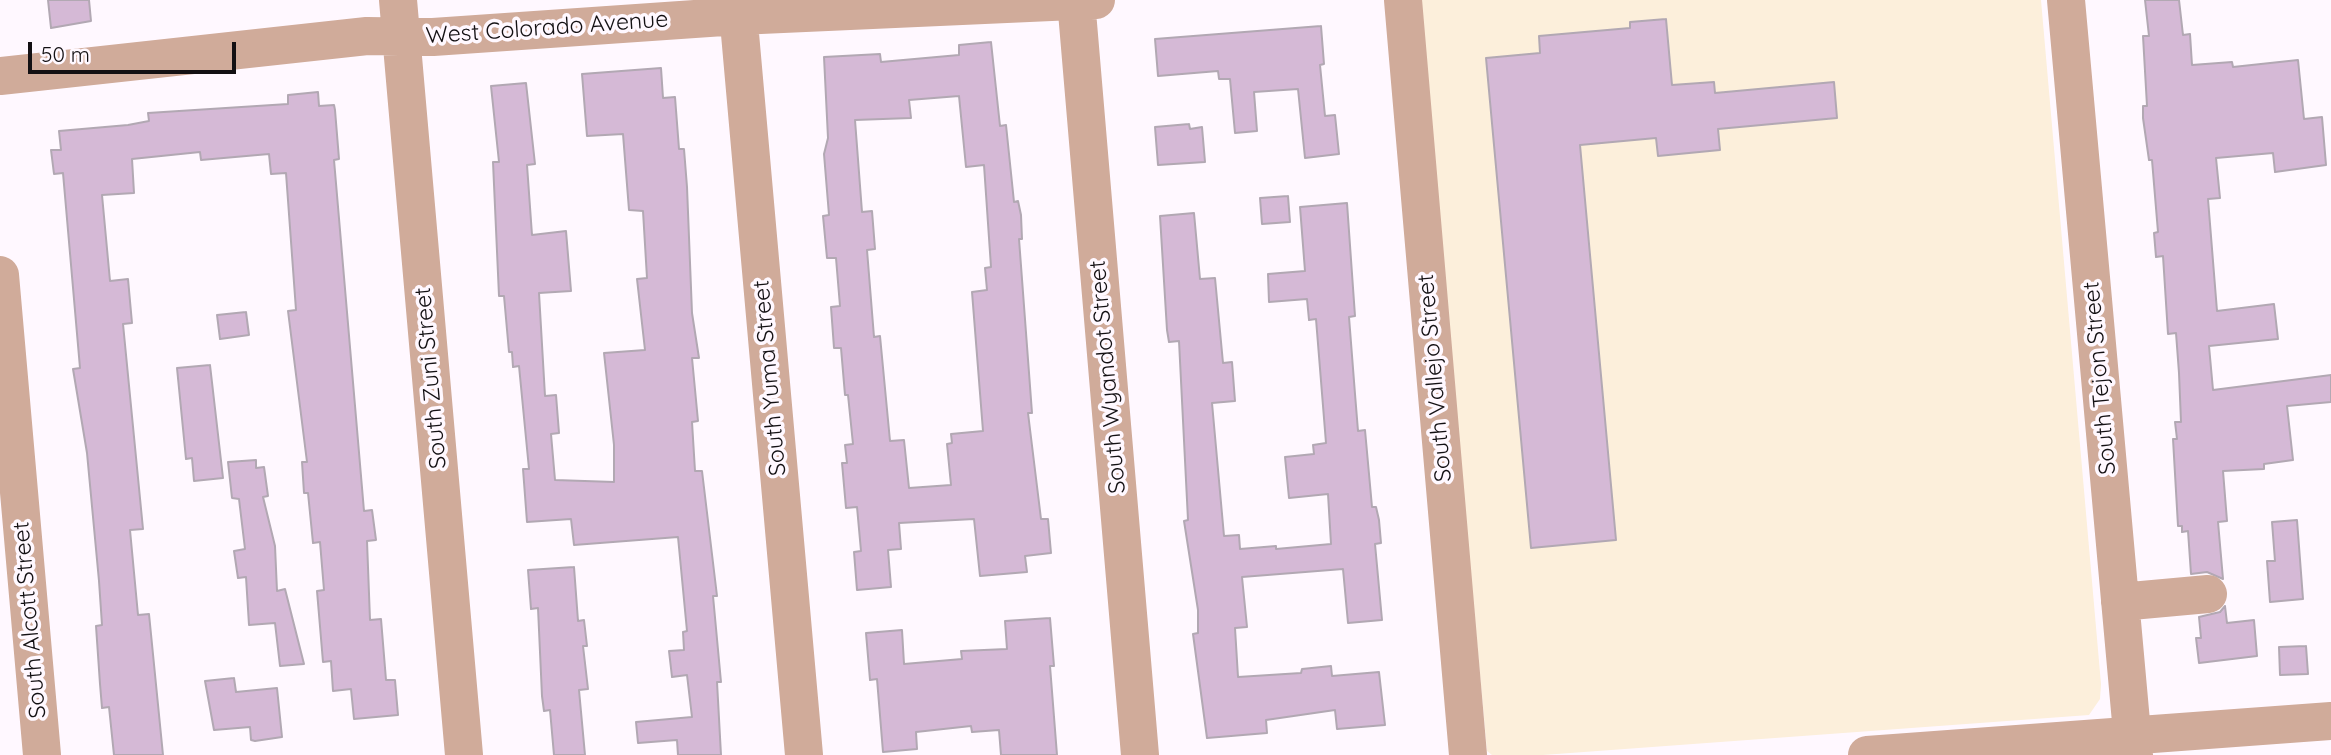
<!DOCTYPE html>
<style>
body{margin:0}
#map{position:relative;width:2331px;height:755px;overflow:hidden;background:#fff8ff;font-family:Quicksand,sans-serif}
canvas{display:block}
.scale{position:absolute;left:28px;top:42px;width:208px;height:32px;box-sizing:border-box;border:4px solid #131013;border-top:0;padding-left:9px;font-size:21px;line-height:24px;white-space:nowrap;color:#131013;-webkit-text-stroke:5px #fff8ff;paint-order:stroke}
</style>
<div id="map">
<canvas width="2331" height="755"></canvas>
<div class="scale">50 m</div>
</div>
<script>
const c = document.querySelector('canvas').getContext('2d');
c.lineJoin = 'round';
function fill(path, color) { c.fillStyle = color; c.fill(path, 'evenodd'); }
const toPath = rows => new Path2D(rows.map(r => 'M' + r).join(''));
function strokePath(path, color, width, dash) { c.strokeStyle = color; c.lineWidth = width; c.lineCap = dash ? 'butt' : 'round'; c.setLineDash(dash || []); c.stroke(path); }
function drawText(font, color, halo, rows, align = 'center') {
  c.font = font + ' Quicksand,sans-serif'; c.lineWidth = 7; c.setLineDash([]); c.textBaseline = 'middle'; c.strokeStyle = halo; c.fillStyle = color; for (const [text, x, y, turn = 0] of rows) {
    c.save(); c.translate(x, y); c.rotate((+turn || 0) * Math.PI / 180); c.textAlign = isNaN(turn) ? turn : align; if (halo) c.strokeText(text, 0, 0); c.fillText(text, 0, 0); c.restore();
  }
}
const education = toPath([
 [1418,0,2041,0,2101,684,2100,699,2089,715,1543,755,1492,755,1487,751]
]);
const building = toPath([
 [48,0,89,0,91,21,51,28,48,0],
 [2145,0,2179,0,2183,35,2190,34,2192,65,2232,62,2233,67,2298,60,2304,119,2322,117,2326,165,2275,172,2273,153,2216,158,2220,198,2208,199,2217,311,2274,304,2278,339,2209,346,2213,390,2331,375,2331,402,2287,406,2293,460,2264,464,2264,469,2223,471,2227,521,2218,522,2223,579,2207,572,2191,574,2188,531,2182,532,2182,526,2178,526,2173,439,2177,439,2175,422,2181,422,2179,373,2176,333,2168,334,2163,256,2156,257,2154,233,2158,232,2152,160,2149,160,2143,118,2143,106,2147,106,2143,36,2149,36,2145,0],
 [1666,19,1672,85,1714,82,1715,93,1834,82,1837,118,1718,129,1720,150,1658,156,1656,138,1580,145,1616,540,1531,548,1486,58,1540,53,1539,36,1630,28,1630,22,1666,19],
 [1321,26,1324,64,1320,65,1325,116,1335,115,1339,154,1305,158,1298,89,1254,92,1257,131,1235,133,1230,79,1219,79,1218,71,1158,76,1155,39,1321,26],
 [991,42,1000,126,1006,125,1014,202,1018,201,1021,215,1022,239,1019,239,1032,413,1028,413,1041,519,1048,519,1051,553,1025,556,1027,572,980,576,974,519,899,523,901,549,888,550,891,587,857,590,854,552,861,551,857,507,846,508,842,463,847,463,845,445,853,444,848,395,845,395,841,348,834,348,831,307,840,306,836,258,827,258,823,216,829,215,824,154,828,138,824,57,880,54,881,62,959,55,959,45,991,42],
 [959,96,966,167,984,165,991,267,985,268,987,290,972,292,983,431,951,434,952,443,947,444,951,485,909,488,904,440,890,441,880,336,874,337,867,250,875,249,872,211,862,212,855,120,911,118,909,100,959,96],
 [661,68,663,98,675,97,679,149,684,149,687,187,692,313,699,358,692,358,698,421,692,422,695,471,702,471,717,596,713,596,721,682,717,682,721,755,678,755,677,740,638,743,636,722,692,717,687,675,672,677,669,651,684,650,683,632,687,631,678,537,574,545,571,519,527,522,523,469,529,469,519,366,513,367,512,352,509,352,504,296,499,296,493,162,499,162,491,86,526,83,535,164,527,165,532,235,566,231,571,291,539,293,545,396,556,395,559,433,551,434,555,480,614,482,614,445,604,353,645,350,637,279,647,278,643,211,629,210,623,134,587,136,582,74,661,68],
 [318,92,319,106,334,105,335,110,339,159,334,160,364,511,372,510,376,540,367,541,370,620,381,619,386,680,395,680,398,715,354,719,351,689,333,691,331,661,323,662,317,591,324,590,320,542,313,543,308,493,304,493,302,462,307,462,288,311,296,310,286,173,271,174,269,154,201,160,200,152,132,159,134,193,102,195,110,281,128,279,132,323,123,324,143,529,130,530,138,615,149,614,163,755,114,755,109,707,102,708,100,684,96,626,102,625,99,581,87,453,73,369,80,368,63,173,54,174,51,150,61,150,59,131,128,125,149,121,148,113,288,104,288,95,318,92],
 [1189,124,1190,129,1202,127,1205,162,1158,165,1155,127,1189,124],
 [1288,196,1290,222,1262,224,1260,198,1288,196],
 [1347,203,1355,316,1349,317,1355,394,1358,431,1365,430,1372,507,1376,507,1379,520,1381,543,1375,544,1382,620,1348,623,1343,569,1242,577,1247,627,1235,628,1238,677,1301,673,1302,669,1331,666,1332,676,1379,672,1385,725,1337,729,1335,710,1266,720,1267,733,1207,738,1193,634,1198,633,1198,610,1184,521,1188,520,1179,341,1169,342,1167,330,1160,216,1194,213,1200,279,1215,278,1223,363,1232,362,1235,401,1212,403,1224,536,1239,535,1240,549,1276,546,1276,549,1331,544,1328,494,1289,498,1285,457,1314,454,1313,445,1326,443,1316,319,1309,320,1307,299,1269,302,1268,274,1305,271,1300,207,1347,203],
 [246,312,249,335,220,339,217,315,246,312],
 [210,365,223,478,194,481,192,458,186,459,177,368,210,365],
 [256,460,256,468,264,467,268,496,263,497,275,546,277,591,285,589,304,664,280,666,275,623,249,625,246,577,238,578,234,551,245,549,239,499,232,498,228,462,256,460],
 [2297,520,2303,599,2270,602,2267,561,2275,561,2272,522,2297,520],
 [574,567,578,621,584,620,587,646,583,646,588,689,579,690,585,755,554,755,550,710,544,711,542,696,538,608,531,609,528,570,574,567],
 [2225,606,2227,623,2254,620,2257,656,2199,663,2196,638,2201,638,2199,617,2220,612,2225,606],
 [1050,618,1054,666,1050,666,1057,755,1001,755,999,730,972,732,971,726,916,732,917,749,883,752,877,679,870,680,866,633,902,630,904,664,962,659,961,651,1007,649,1005,621,1050,618],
 [2306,646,2308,674,2280,675,2279,647,2306,646],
 [234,678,236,692,277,688,282,737,255,741,251,740,250,727,214,730,205,681,234,678]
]);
const minor = toPath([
 [398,0,464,755],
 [737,0,804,755],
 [1076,0,1140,755],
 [1403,0,1468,755],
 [2066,0,2134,755],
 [0,76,367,36,433,37,738,16,1096,0],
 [0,275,42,755],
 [2120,602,2208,594],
 [1867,755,2331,721]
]);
const streetNames = [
 ["West Colorado Avenue",547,28,-4],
 ["South Wyandot Street",1108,377,-95],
 ["South Zuni Street",431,378,-95],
 ["South Yuma Street",770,378,-95],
 ["South Vallejo Street",1435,378,-95],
 ["South Tejon Street",2100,378,-95],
 ["South Alcott Street",30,620,-95]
];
fill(education, '#fcefdb');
fill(building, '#d5b9d6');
strokePath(building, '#b2a8b3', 2);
strokePath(minor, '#d0ab9a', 38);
drawText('23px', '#131013', '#fff8ff', streetNames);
</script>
